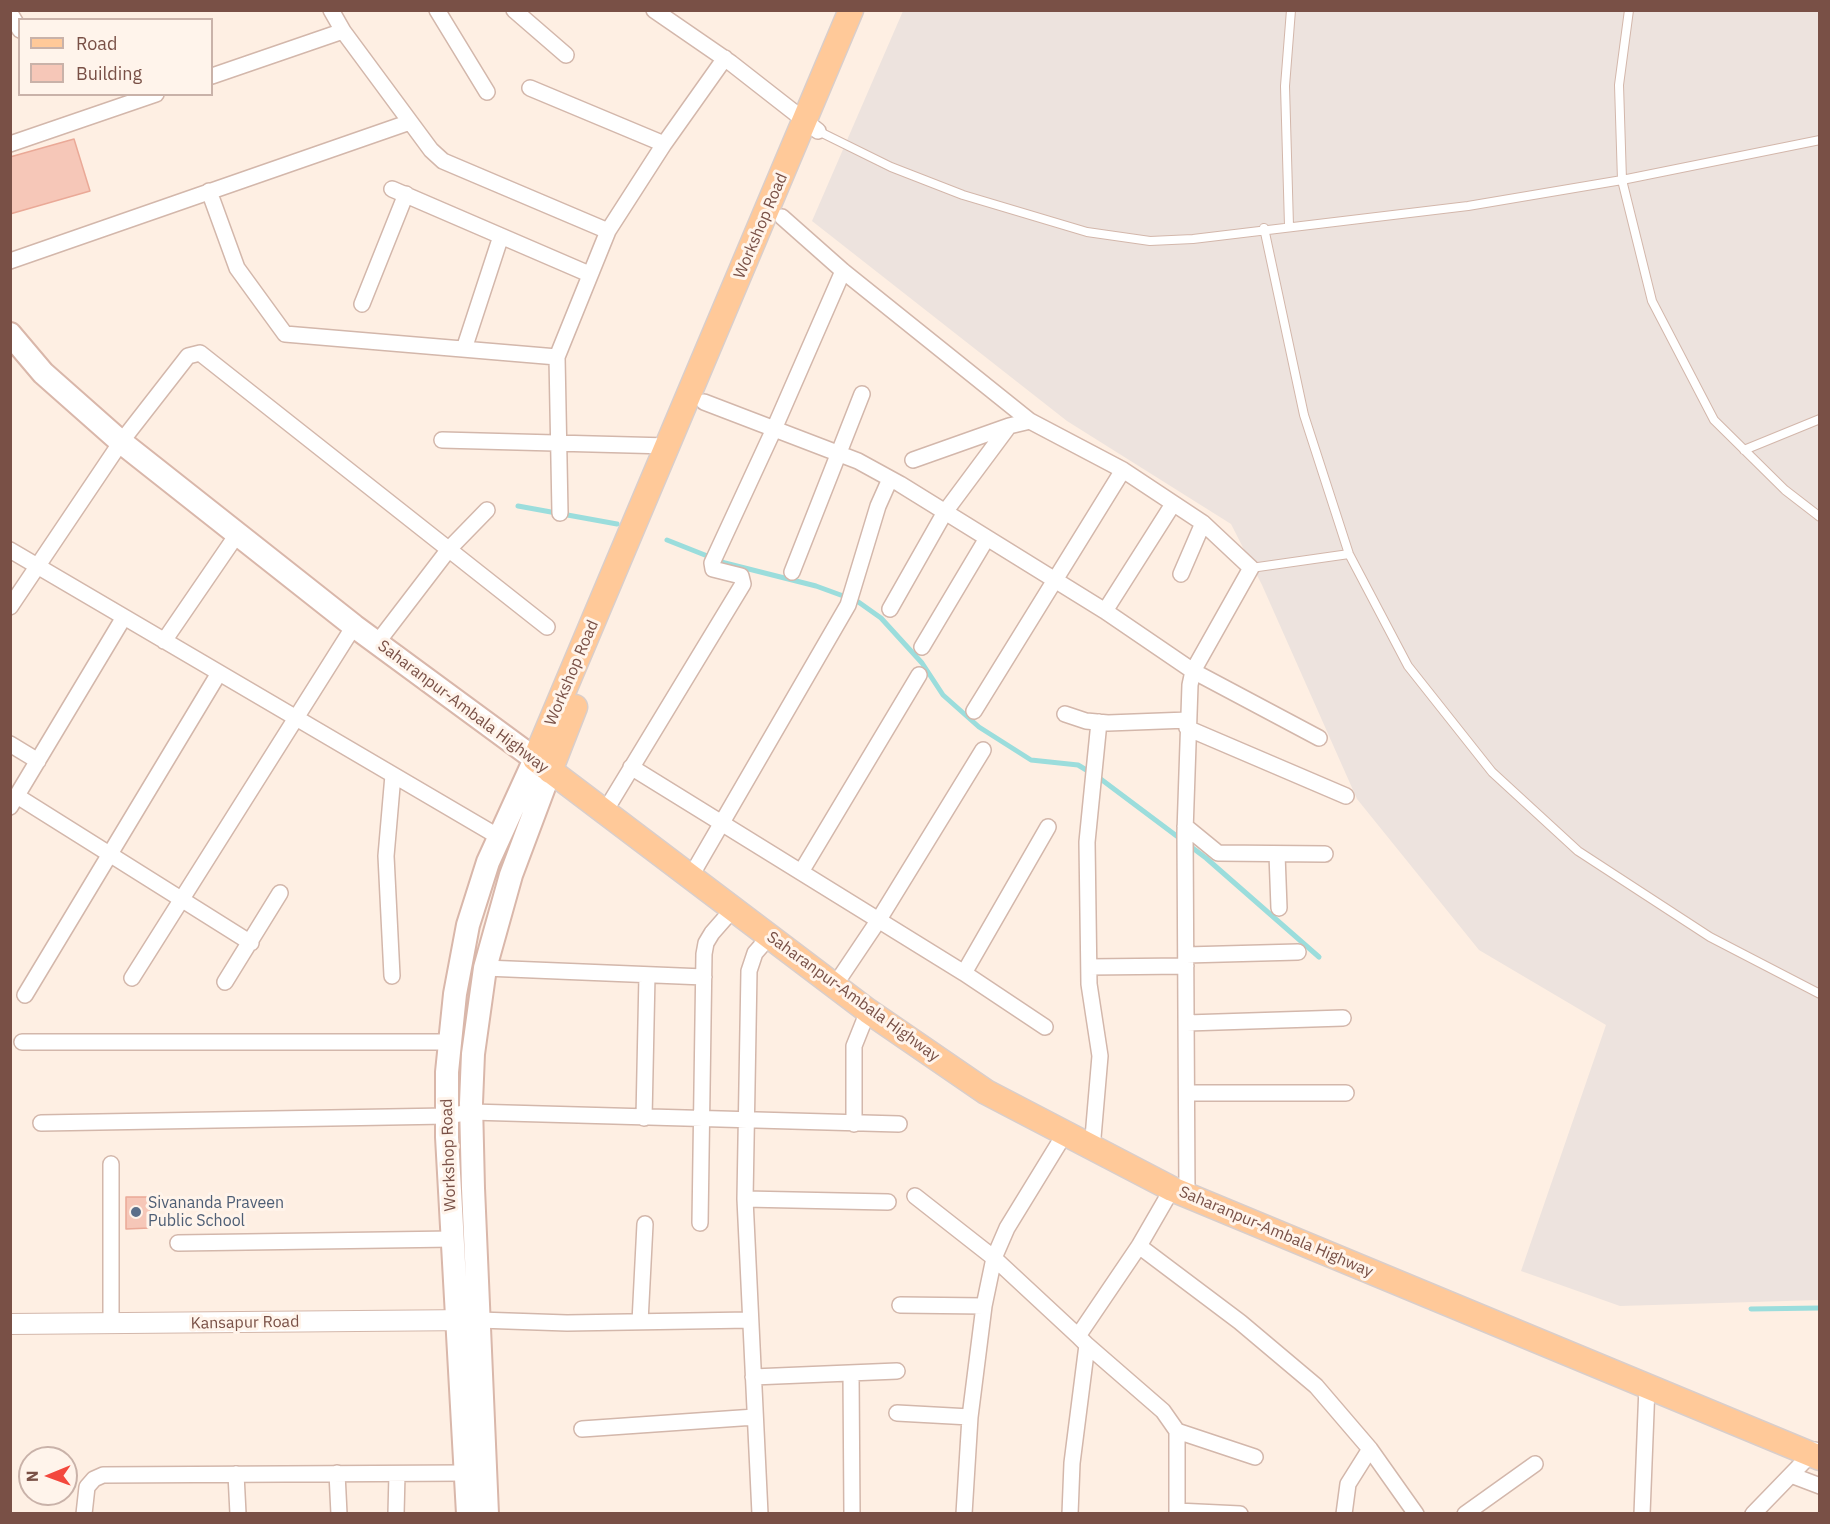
<!DOCTYPE html>
<style>
body{margin:0}
#map{position:relative;width:1830px;height:1524px;overflow:hidden;background:#feefe3;font-family:"IBM Plex Sans",sans-serif}
canvas{display:block}
.frame{position:absolute;inset:0;border:12px solid #795046;pointer-events:none}
.legend{position:absolute;left:18px;top:18px;width:195px;height:78px;box-sizing:border-box;background:#fff4eb;border:2px solid #c9b2a9;margin:0;padding:8px 10px;list-style:none;font-size:18px;color:#795046}
.legend li{display:flex;align-items:center;gap:12px;height:30px}
.legend b{width:30px;border:2px solid #c9b2a9}
.north{position:absolute;left:18px;top:1446px;width:60px;height:60px;box-sizing:border-box;background:#fff4eb;border:2px solid #c9b2a9;border-radius:50%;rotate:269deg;font-size:16px;font-weight:700;line-height:24px;text-align:center;color:#795046}
.north::after{content:'';display:block;margin:auto;width:21px;height:27px;background:#f3483d;clip-path:polygon(50% 0,100% 100%,50% 72%,0 100%)}
</style>
<div id="map">
<canvas width="1830" height="1524"></canvas>
<div class="frame"></div>
<ul class="legend">
<li><b style="height:8px;background:#ffc999"></b>Road</li>
<li><b style="height:16px;background:#f6c7b8"></b>Building</li>
</ul>
<div class="north">N</div>
</div>
<script>
const c = document.querySelector('canvas').getContext('2d');
c.lineJoin = 'round';
function fill(path, color) { c.fillStyle = color; c.fill(path, 'evenodd'); }
const toPath = rows => new Path2D(rows.map(r => 'M' + r).join(''));
function strokePath(path, color, width, dash) { c.strokeStyle = color; c.lineWidth = width; c.lineCap = dash ? 'butt' : 'round'; c.setLineDash(dash || []); c.stroke(path); }
function drawText(font, color, halo, rows, align = 'center') {
  c.font = font + ' "IBM Plex Sans",sans-serif'; c.lineWidth = 6; c.setLineDash([]); c.textBaseline = 'middle'; c.strokeStyle = halo; c.fillStyle = color; for (const [text, x, y, turn = 0] of rows) {
    c.save(); c.translate(x, y); c.rotate((+turn || 0) * Math.PI / 180); c.textAlign = isNaN(turn) ? turn : align; if (halo) c.strokeText(text, 0, 0); c.fillText(text, 0, 0); c.restore();
  }
}
const industrial = toPath([
 [903,11,1819,11,1819,1300,1620,1306,1521,1271,1606,1025,1479,950,1357,799,1262,585,1231,524,1067,421,812,221]
]);
const stream = toPath([
 [518,506,617,524],
 [667,540,725,563,816,586,857,601,881,618,922,663,943,695,979,727,1031,760,1078,765,1098,777,1206,858,1319,957],
 [1751,1309,1820,1308]
]);
const building = toPath([
 [74,139,90,191,10,214,10,157,74,139],
 [126,1197,150,1197,150,1228,126,1229,126,1197]
]);
const service = toPath([
 [1629,10,1619,85,1622,180,1652,301,1714,420,1785,490,1820,517],
 [818,131,891,167,963,195,1087,232,1150,241,1193,239,1468,206,1622,180,1820,140],
 [1289,226,1285,86,1291,10],
 [1264,228,1304,415,1349,554,1408,666,1492,772,1578,851,1710,937,1820,994],
 [1744,450,1820,419],
 [1251,568,1349,554]
]);
const minor = toPath([
 [331,10,343,31],
 [437,10,487,92],
 [514,10,566,55],
 [654,10,731,63,818,131],
 [10,13,20,30],
 [212,76,343,31,431,150,443,161,608,231],
 [530,88,664,144],
 [10,144,156,94],
 [392,189,589,274],
 [209,191,237,268,285,334,557,357],
 [782,217,843,271,1030,421,1123,470,1203,523,1251,568,1193,671,1190,685,1185,832,1187,1195],
 [10,261,410,122],
 [362,304,406,194],
 [464,349,501,236],
 [704,402,858,461,900,484,1105,611,1193,671,1319,738],
 [442,440,668,446],
 [913,460,1009,426],
 [560,513,557,357,608,231,664,144,725,58],
 [10,550,499,837],
 [792,572,862,394],
 [1181,574,1203,523],
 [10,607,121,442,188,356,200,353,547,627],
 [890,609,945,512,1009,426,1030,421],
 [1105,611,1173,504],
 [164,641,238,533],
 [377,643,449,549,487,510],
 [922,647,987,538],
 [974,711,1123,470],
 [1065,714,1086,721,1108,723,1188,720],
 [1187,728,1346,796],
 [10,744,38,761],
 [631,767,964,973,1045,1027],
 [17,796,251,943],
 [10,807,124,617],
 [604,813,743,584,741,576,713,569,712,563,774,429,843,271],
 [1185,826,1218,853,1325,854],
 [1277,854,1279,908],
 [801,872,919,675],
 [691,876,848,605,878,506,890,479],
 [1186,955,1298,952],
 [1089,967,1186,966],
 [485,968,704,977],
 [964,973,1048,827],
 [392,976,386,856,393,775],
 [132,978,354,626],
 [225,982,280,893],
 [835,985,878,921,983,750],
 [25,995,219,673],
 [1187,1023,1343,1018],
 [22,1042,450,1042],
 [1187,1093,1346,1093],
 [644,1118,647,975],
 [41,1123,447,1116,471,1112,899,1124],
 [854,1124,854,1046,868,1011],
 [1092,1149,1100,1056,1089,984,1087,842,1099,722],
 [111,1164,111,1324],
 [915,1196,994,1258,1078,1336],
 [745,1199,888,1202],
 [700,1223,704,954,706,943,712,933,733,909],
 [178,1243,453,1239],
 [1139,1246,1240,1322,1316,1386,1370,1449,1416,1514],
 [900,1305,984,1306],
 [479,1320,567,1323,750,1320],
 [640,1322,645,1224],
 [1087,1345,1163,1411,1177,1431,1255,1457],
 [851,1373,852,1514],
 [753,1377,897,1371],
 [897,1413,970,1417],
 [582,1429,755,1417],
 [337,1473,339,1514],
 [236,1474,238,1514],
 [1791,1475,1820,1486],
 [1177,1511,1240,1514],
 [84,1514,87,1487,94,1479,103,1475,466,1473],
 [396,1514,397,1474],
 [760,1514,745,1199,749,971,755,953,769,937],
 [964,1514,970,1417,984,1306,994,1258,1007,1228,1064,1135],
 [1070,1514,1072,1463,1087,1345,1078,1336,1139,1246,1172,1189],
 [1177,1514,1177,1431],
 [1344,1514,1348,1484,1370,1449],
 [1465,1514,1535,1464],
 [1642,1514,1647,1386],
 [1753,1514,1815,1450]
]);
const tertiary = toPath([
 [10,1324,473,1320]
]);
const secondary = toPath([
 [10,334,43,373,121,442,354,626,535,759,488,862,468,925,455,994,447,1072,447,1137,468,1514],
 [487,1514,473,1188,471,1103,473,1054,485,968,511,875,550,771]
]);
const primary = toPath([
 [851,10,535,759,868,1011,986,1092,1172,1189,1820,1458],
 [550,771,575,707]
]);
const markers = [
 [136,1212,6,"#5c6f8a"]
];
const streetNames = [
 ["Workshop Road",761,226,-67],
 ["Workshop Road",572,673,-67],
 ["Saharanpur-Ambala Highway",463,707,37],
 ["Saharanpur-Ambala Highway",853,997,36],
 ["Workshop Road",449,1155,-92],
 ["Saharanpur-Ambala Highway",1276,1232,23],
 ["Kansapur Road",245,1323,-1]
];
const serviceNames = [
 ["Sivananda Praveen",148,1203],
 ["Public School",148,1221]
];
fill(industrial, '#ede3de');
strokePath(stream, '#9bdddc', 5);
fill(building, '#f6c7b8');
strokePath(building, '#eaa997', 1.5);
strokePath(service, '#d3b7ab', 10);
strokePath(minor, '#d3b7ab', 18);
strokePath(tertiary, '#d3b7ab', 22);
strokePath(secondary, '#d9b7aa', 26);
strokePath(primary, '#d9cecb', 27);
strokePath(service, '#fff', 8);
strokePath(minor, '#fff', 15);
strokePath(tertiary, '#fff', 20);
strokePath(secondary, '#fff', 22);
strokePath(primary, '#ffc999', 24);
for (const [x, y, r, color] of markers) { const dot = new Path2D(); dot.arc(x, y, r, 0, 2 * Math.PI); c.fillStyle = color; c.fill(dot); strokePath(dot, '#fff4eb', 2); }
drawText('16px', '#795046', '#fff4eb', streetNames);
drawText('16px', '#4e5e75', '#fff4eb', serviceNames, 'left');
</script>
